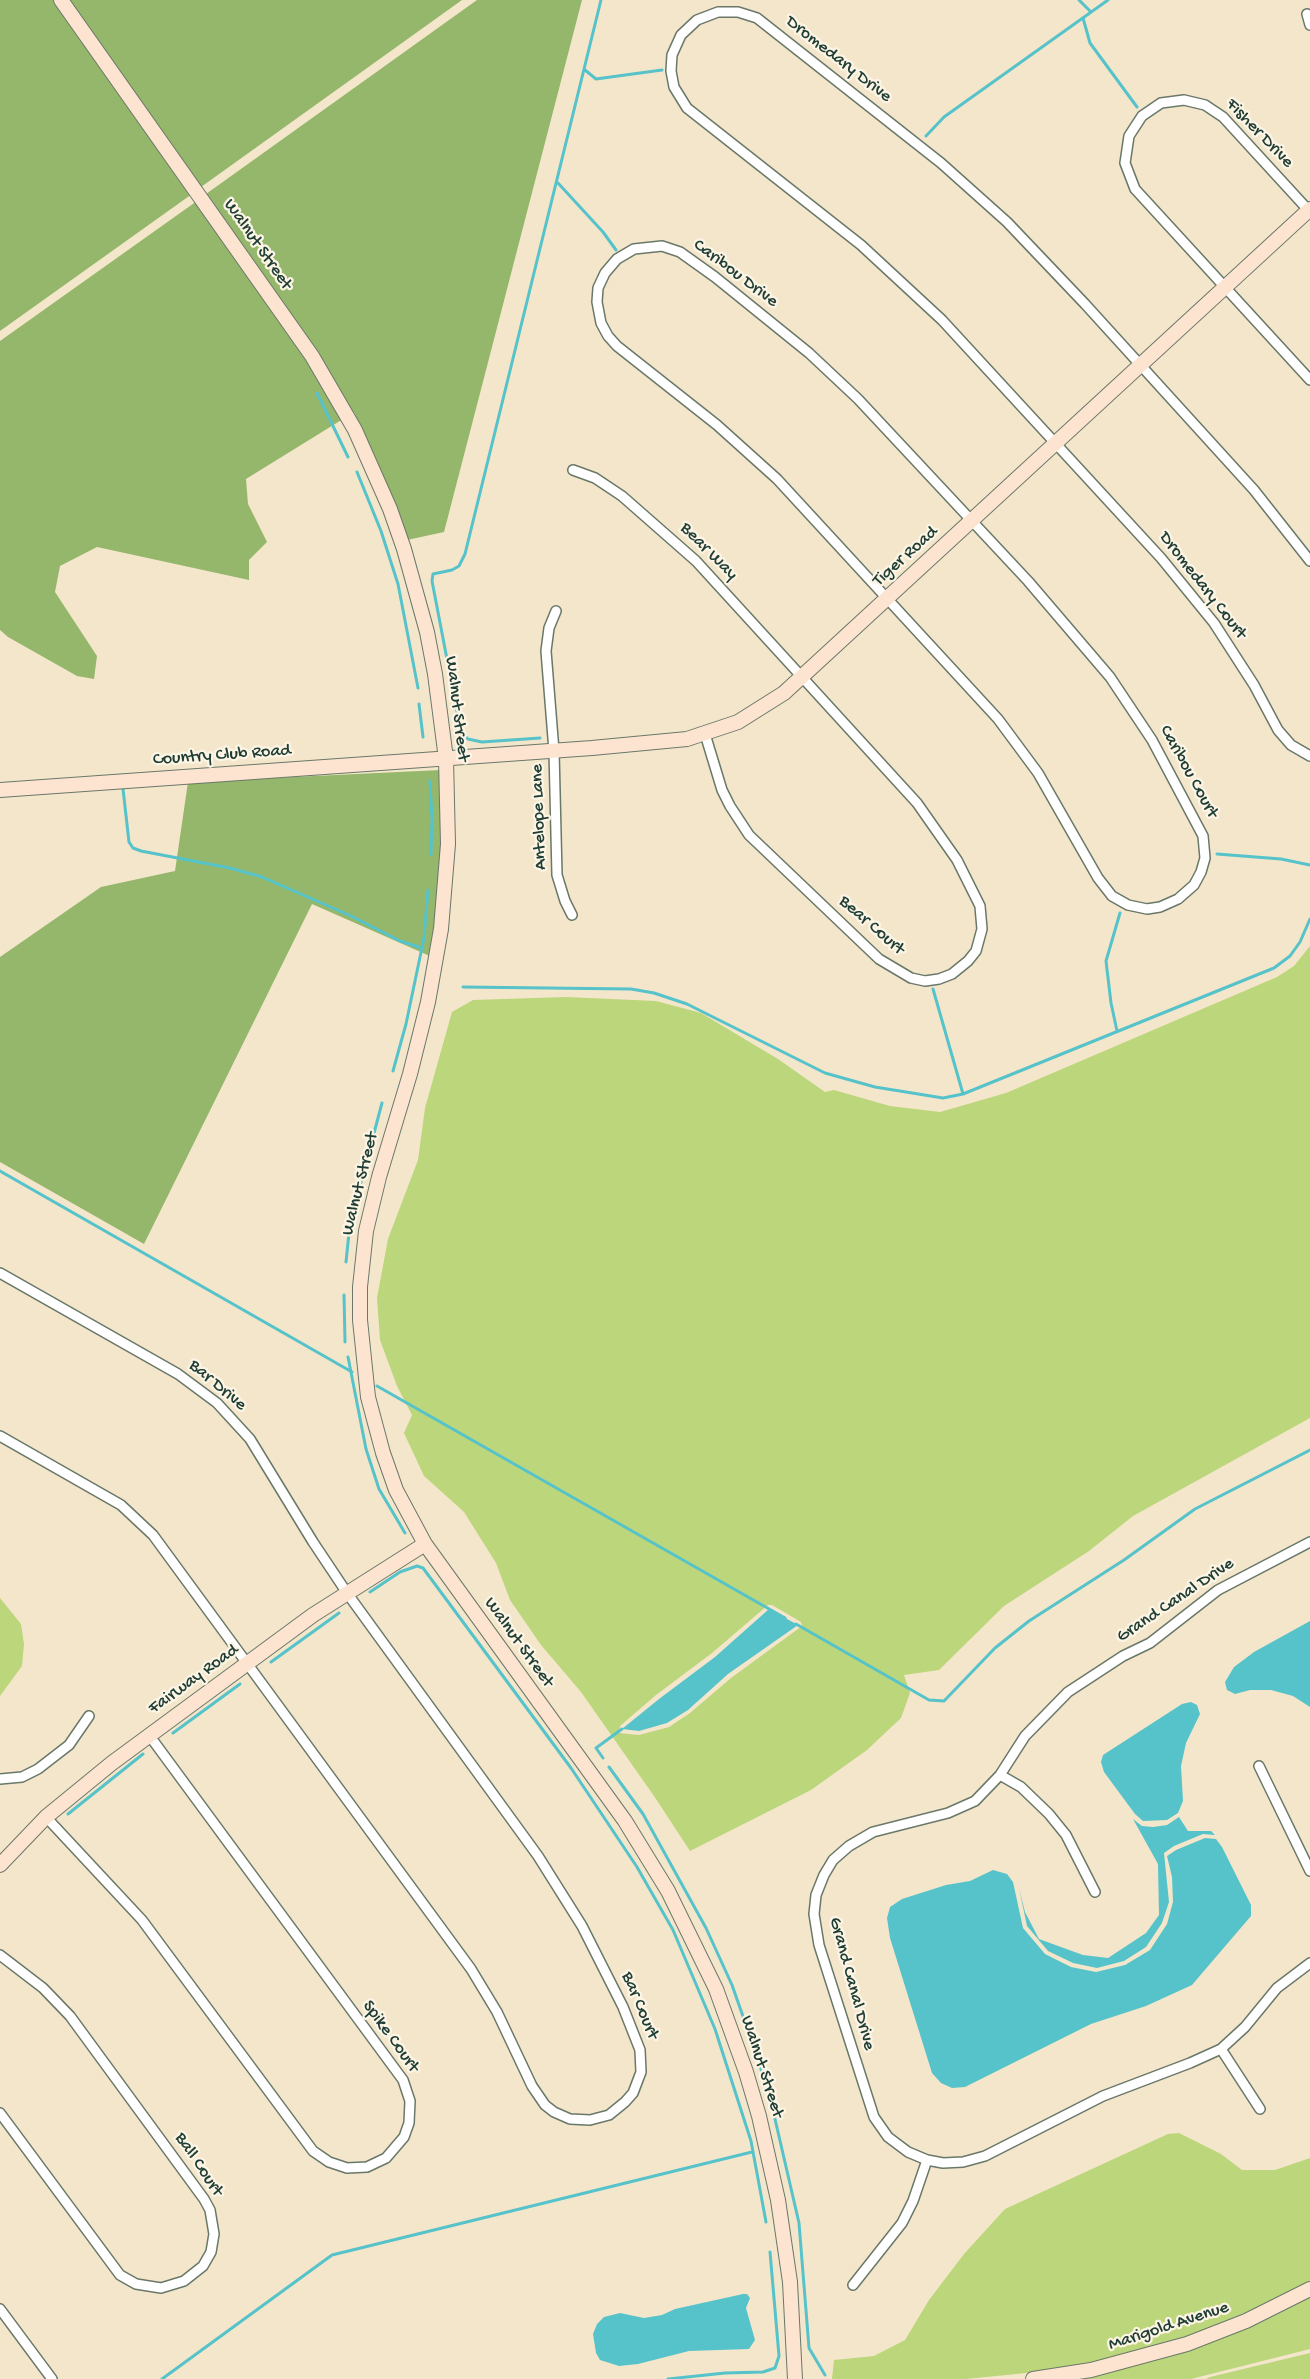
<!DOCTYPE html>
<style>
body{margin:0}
canvas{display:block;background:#f4e6cb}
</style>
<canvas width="1310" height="2379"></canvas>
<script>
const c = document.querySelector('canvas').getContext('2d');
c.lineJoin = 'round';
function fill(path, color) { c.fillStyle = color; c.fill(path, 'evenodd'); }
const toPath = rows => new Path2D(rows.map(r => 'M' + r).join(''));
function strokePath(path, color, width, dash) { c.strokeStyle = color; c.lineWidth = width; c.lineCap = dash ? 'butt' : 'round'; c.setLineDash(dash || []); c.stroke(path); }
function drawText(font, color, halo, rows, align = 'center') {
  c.font = font + ' "Gochi Hand",sans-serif'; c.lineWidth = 4.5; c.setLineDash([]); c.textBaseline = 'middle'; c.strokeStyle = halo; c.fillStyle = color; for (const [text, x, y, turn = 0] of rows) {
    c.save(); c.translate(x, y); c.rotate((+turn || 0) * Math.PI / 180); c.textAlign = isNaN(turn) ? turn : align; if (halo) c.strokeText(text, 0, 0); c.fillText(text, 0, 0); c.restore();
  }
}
const green = toPath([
 [1310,946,1310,1418,1133,1516,1089,1551,1004,1606,939,1670,904,1675,910,1693,901,1718,867,1750,811,1790,690,1851,654,1796,581,1692,541,1645,510,1600,496,1563,464,1512,424,1476,404,1433,412,1415,397,1386,380,1340,377,1298,388,1239,418,1160,425,1108,452,1012,473,1000,566,997,656,1001,701,1013,778,1059,825,1092,834,1090,890,1106,940,1112,1006,1093,1277,977,1294,966],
 [768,1605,772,1605,801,1622,802,1626,731,1678,690,1713,669,1727,639,1735,619,1733,620,1726,656,1695,712,1653],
 [0,1598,21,1624,24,1644,22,1666,0,1696],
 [1179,2133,1221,2154,1242,2170,1275,2170,1310,2158,1310,2283,1245,2316,1162,2347,1067,2369,966,2379,832,2379,834,2360,874,2356,905,2340,929,2300,964,2254,1005,2209,1168,2134],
 [1310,2295,1310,2349,1191,2379,1070,2379],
 [1310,2353,1310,2379,1206,2379,1210,2377]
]);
const forest = toPath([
 [0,0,54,0,192,194,0,331],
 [68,0,462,0,201,187],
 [477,0,582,0,444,532,407,540,395,506,354,412,352,413,317,353,206,194],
 [197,201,308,359,343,419,246,479,248,504,267,542,249,560,249,580,97,547,60,566,55,592,97,656,94,679,77,676,8,637,0,630,0,341],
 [441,770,440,882,432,957,312,904,144,1244,0,1162,0,957,101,887,175,871,188,782]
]);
const water = toPath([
 [769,1609,798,1625,728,1674,688,1710,667,1723,639,1731,622,1729,659,1699,715,1657],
 [1310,1621,1310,1707,1293,1696,1271,1690,1250,1690,1235,1694,1227,1690,1225,1682,1234,1667,1254,1652],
 [1191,1702,1197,1705,1200,1714,1186,1743,1181,1766,1183,1801,1178,1813,1167,1820,1143,1821,1135,1814,1104,1772,1101,1762,1103,1755,1182,1704],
 [1179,1817,1188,1831,1211,1831,1215,1835,1203,1834,1174,1846,1164,1853,1169,1902,1162,1923,1146,1947,1124,1961,1097,1968,1073,1963,1048,1951,1027,1926,1019,1888,1025,1912,1039,1939,1083,1955,1108,1958,1146,1933,1159,1915,1158,1864,1133,1819,1142,1826,1153,1827,1167,1825],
 [1205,1838,1216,1839,1222,1847,1251,1905,1251,1916,1192,1985,1146,2006,1091,2024,965,2087,952,2088,941,2083,932,2073,890,1938,887,1918,890,1907,902,1899,946,1885,970,1881,993,1870,1007,1874,1013,1882,1023,1928,1045,1954,1071,1967,1096,1972,1125,1965,1150,1950,1167,1924,1173,1902,1172,1877,1167,1856,1176,1850],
 [743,2294,747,2294,750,2298,746,2308,755,2340,749,2349,689,2351,638,2364,619,2366,600,2360,596,2353,593,2334,597,2324,604,2317,620,2313,644,2318,662,2315,675,2309]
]);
const stream = toPath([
 [1079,0,1091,12],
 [1083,18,1090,43,1137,107],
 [585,70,596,79,662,70],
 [926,136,944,117,1108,0],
 [558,183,603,232,616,250],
 [317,393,348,457],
 [357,472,381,531,398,584,418,688],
 [419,704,423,737],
 [540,738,482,742,468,739,461,732,432,581,433,574,452,570,459,566,465,554,601,0],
 [430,781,432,819,431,855],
 [123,789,129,842,133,848,141,851,230,868,262,877,351,916,400,941,422,948],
 [1217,854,1281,859,1310,865],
 [463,987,631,989,654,993,687,1004,825,1073,875,1087,943,1098,963,1094,1274,968,1290,956,1300,942,1310,919],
 [933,989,963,1094],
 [1117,1031,1111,1003,1106,961,1120,913],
 [393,1071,406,1024,424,938,428,890],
 [0,1171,352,1372],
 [346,1262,350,1223,382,1103],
 [344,1295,345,1342],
 [348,1357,366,1449,379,1489,405,1533],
 [377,1386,785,1618],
 [370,1592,400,1572,417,1566,423,1568,571,1768,637,1867,673,1930,715,2029,751,2141,766,2222],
 [796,1624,929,1700,944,1701,995,1648,1029,1621,1124,1560,1195,1509,1310,1450],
 [271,1662,339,1613],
 [173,1733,240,1684],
 [603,1758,596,1748,622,1729],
 [609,1767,643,1814,706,1928,732,1985,751,2039,769,2093,799,2223,809,2348,825,2375],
 [68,1814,143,1754],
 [162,2379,332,2255,752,2152],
 [668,2379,725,2373,763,2372,775,2368,779,2356,770,2252]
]);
const street = toPath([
 [1307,14,1310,25],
 [1310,212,1223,117,1205,105,1184,100,1161,103,1142,116,1129,136,1125,163,1135,189,1310,380],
 [662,246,680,252,715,277,809,353,858,399,1028,581,1110,677,1152,740,1203,836,1205,858,1201,872,1194,885,1178,899,1160,907,1147,909,1128,905,1112,896,1098,878,1038,773,998,719,777,479,717,425,617,346,608,336,601,323,597,302,598,288,605,273,617,259,634,249,662,246],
 [573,470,595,478,622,496,696,561,917,803,957,860,980,906,982,929,976,951,968,961,952,974,939,979,925,981,911,978,879,959,749,835,730,806,722,790,705,734],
 [1310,561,1254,490,1085,304,1007,222,941,163,757,18,738,12,718,12,697,20,681,35,672,55,671,71,674,87,687,108,861,245,942,320,1161,558,1214,623,1254,685,1278,730,1291,745,1310,756],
 [556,611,549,628,546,651,554,751,557,875,565,901,572,915],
 [0,1273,178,1374,217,1403,250,1439,313,1542,347,1593,538,1856,582,1926,623,2007,640,2050,641,2072,633,2093,625,2102,609,2115,590,2120,570,2119,554,2112,545,2105,532,2086,497,2012,471,1969,153,1535,121,1505,0,1436],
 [1310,1542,1218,1590,1150,1643,1123,1656,1068,1692,1025,1736,1000,1775,975,1801,948,1813,873,1832,849,1846,833,1860,824,1875,816,1895,814,1914,819,1945,874,2117,888,2137,908,2152,927,2160,943,2163,963,2162,985,2156,1103,2096,1190,2063,1221,2049,1245,2027,1277,1988,1310,1963],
 [1259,1766,1310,1871],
 [1000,1775,1021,1787,1049,1814,1066,1835,1095,1892],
 [0,1779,22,1777,38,1769,69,1745,89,1716],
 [46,1817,142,1920,313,2151,329,2162,347,2168,367,2167,386,2158,404,2137,409,2123,410,2101,403,2080,149,1735],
 [0,1955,43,1988,70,2016,204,2199,210,2210,214,2234,211,2252,203,2266,184,2281,161,2288,136,2284,120,2275,0,2113],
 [1221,2049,1260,2109],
 [853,2285,902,2223,913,2201,927,2160],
 [0,2309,52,2379]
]);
const secondary = toPath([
 [61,0,312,356,355,430,390,509,404,549,427,632,435,674,446,759,448,844,441,929,428,1002,410,1074,379,1177,366,1231,360,1287,360,1320,368,1397,383,1453,396,1490,425,1544,625,1821,668,1891,716,1989,746,2072,759,2116,778,2200,790,2282,795,2379],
 [0,790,592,748,687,739,738,722,784,693,1310,209],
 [0,1865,46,1817,112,1763,313,1615,425,1544],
 [1033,2379,1091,2370,1187,2344,1246,2321,1310,2289]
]);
const streetNames = [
 ["Dromedary Drive",838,60,38],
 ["Fisher Drive",1259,134,46],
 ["Walnut Street",257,245,55],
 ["Caribou Drive",735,274,37],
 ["Bear Way",708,552,45],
 ["Tiger Road",906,557,-42],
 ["Dromedary Court",1202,586,52],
 ["Walnut Street",456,709,83],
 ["Country Club Road",222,756,-4],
 ["Caribou Court",1188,772,61],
 ["Antelope Lane",540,817,-92],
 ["Bear Court",871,926,41],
 ["Walnut Street",361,1184,-76],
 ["Bar Drive",217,1386,40],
 ["Grand Canal Drive",1176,1601,-34],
 ["Walnut Street",518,1643,54],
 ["Fairway Road",194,1680,-36],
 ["Grand Canal Drive",851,1984,75],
 ["Bar Court",639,2006,67],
 ["Spike Court",390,2037,54],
 ["Walnut Street",761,2067,72],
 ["Ball Court",198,2165,56],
 ["Marigold Avenue",1169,2327,-18]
];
fill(green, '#bcd67b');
fill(forest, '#95b76b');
fill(water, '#56c3ca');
strokePath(stream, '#56c3ca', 3);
strokePath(street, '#6a7869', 12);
strokePath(secondary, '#6a7869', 16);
strokePath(street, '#fff', 9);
strokePath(secondary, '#fde4d1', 14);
drawText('18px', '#1f3d34', '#fcf5e5', streetNames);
</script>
